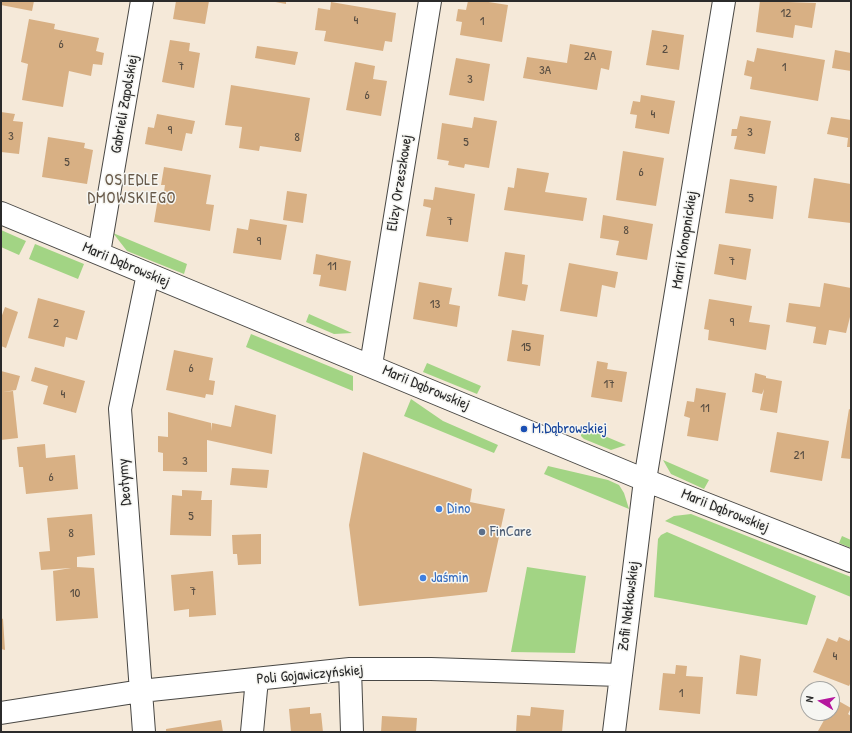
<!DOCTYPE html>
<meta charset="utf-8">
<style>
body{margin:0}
#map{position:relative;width:852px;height:733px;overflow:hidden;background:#f5e9d9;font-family:"Patrick Hand",sans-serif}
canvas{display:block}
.frame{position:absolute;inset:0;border:2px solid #2b2b2b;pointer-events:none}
.north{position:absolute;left:800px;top:681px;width:40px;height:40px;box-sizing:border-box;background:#f6f6f2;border:1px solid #a5a5a2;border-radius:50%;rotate:280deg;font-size:11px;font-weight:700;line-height:16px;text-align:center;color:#2b2b2b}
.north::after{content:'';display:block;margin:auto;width:14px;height:18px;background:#b5179e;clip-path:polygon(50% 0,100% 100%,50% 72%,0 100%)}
</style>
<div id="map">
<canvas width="852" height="733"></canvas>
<div class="frame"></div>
<div class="north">N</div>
</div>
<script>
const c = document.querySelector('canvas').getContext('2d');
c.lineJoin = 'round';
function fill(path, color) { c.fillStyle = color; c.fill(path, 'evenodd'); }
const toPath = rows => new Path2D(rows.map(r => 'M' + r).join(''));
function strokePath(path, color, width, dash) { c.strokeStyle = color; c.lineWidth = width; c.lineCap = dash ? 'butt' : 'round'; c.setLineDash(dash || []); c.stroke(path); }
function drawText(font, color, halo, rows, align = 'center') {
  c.font = font + ' "Patrick Hand",sans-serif'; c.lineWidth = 3; c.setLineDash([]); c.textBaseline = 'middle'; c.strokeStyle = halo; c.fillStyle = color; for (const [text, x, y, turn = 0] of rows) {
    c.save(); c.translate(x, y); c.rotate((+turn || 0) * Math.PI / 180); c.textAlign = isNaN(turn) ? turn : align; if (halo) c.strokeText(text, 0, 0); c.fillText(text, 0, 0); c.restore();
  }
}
const green = toPath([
 [1,230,26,241,19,255,1,247],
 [113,233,187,264,184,274,127,251],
 [35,244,84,264,78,279,29,259],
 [309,314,352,333,334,334,306,322],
 [251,334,353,376,353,391,246,347],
 [427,363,481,386,477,394,423,372],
 [411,399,443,421,498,445,494,453,404,416],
 [584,429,588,429,626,445,611,450,584,439,581,436,581,431],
 [663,460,709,480,704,489,671,474],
 [548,466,608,480,619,485,624,493,629,509,544,474],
 [691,514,851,577,851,597,665,521,674,516],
 [667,532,816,596,807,625,654,597,658,539,661,535],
 [842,536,851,540,851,548,839,543],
 [527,567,586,576,575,653,511,652]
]);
const building = toPath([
 [1,1,34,1,32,11,1,5],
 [176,1,209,1,205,24,173,19],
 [270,1,286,1,286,4],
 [468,1,482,1,508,5,502,42,460,35,462,22,456,21,458,9,466,10],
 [760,1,816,3,812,28,795,25,793,38,756,32],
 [331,2,396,13,392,42,385,41,383,51,324,41,326,31,315,30,318,8,330,10],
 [29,19,55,24,54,29,99,38,96,51,104,53,102,65,93,64,91,76,69,71,63,107,22,100,28,64,21,62],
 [652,30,684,35,679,70,646,65],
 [170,40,190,43,189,51,200,53,194,88,162,82],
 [570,44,612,51,609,70,601,68,597,90,523,78,527,57,567,63],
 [257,46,298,52,295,65,255,58],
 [757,48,825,60,818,101,750,89,752,77,744,75,747,60,754,62],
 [835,50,851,53,851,71,832,68],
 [456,58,490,64,484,101,449,95],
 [355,62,375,66,373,79,387,81,381,116,346,110],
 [231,85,310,98,301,152,260,146,259,151,239,148,242,127,225,125],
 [641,95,675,101,669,134,635,128,637,115,630,114,633,101,640,102],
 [1,112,15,114,13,121,23,122,19,154,1,152],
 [157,114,195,121,192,134,186,133,182,151,145,144,148,127,154,128],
 [740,116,771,121,765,154,734,149,737,136,731,136,732,129,737,129],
 [474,117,497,121,489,168,465,164,464,168,448,165,449,161,437,159,442,123,472,128],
 [831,117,851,120,851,147,847,147,848,138,827,134],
 [48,137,85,143,84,148,93,150,87,184,42,177],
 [623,151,664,158,656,206,616,200],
 [164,167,211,175,206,204,214,205,210,231,154,222,158,198,163,198,165,185,161,185],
 [517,168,549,173,545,192,587,198,583,221,504,210,508,187,514,188],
 [814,178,851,184,851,223,808,218],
 [730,179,777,186,773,219,725,213],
 [435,187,475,194,468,242,426,236,431,208,423,206,424,199,433,200],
 [287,191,307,194,303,223,283,220],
 [603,215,653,224,647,260,616,255,619,241,600,238],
 [250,219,287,225,281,260,233,253,237,228,248,230],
 [719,244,751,249,746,280,714,274],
 [505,252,525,255,522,284,528,285,525,301,498,296],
 [316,254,351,261,346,291,319,286,321,275,313,274],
 [569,263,618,272,615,288,602,285,597,317,560,311],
 [419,282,452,288,449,304,460,306,457,327,413,319],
 [824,283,851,288,851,313,846,333,829,330,826,345,813,343,816,327,786,322,789,303,820,307],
 [38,298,85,311,77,340,66,337,64,347,28,338],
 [709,299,752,306,749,322,770,325,766,350,708,340,709,330,704,329],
 [5,307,18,312,6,348,1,346,1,318],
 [512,330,544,335,540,366,507,361],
 [174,350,213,358,209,380,215,381,213,395,206,394,205,398,166,390],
 [597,361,608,363,607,369,627,372,622,402,591,397],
 [35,367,85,381,76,413,43,404,48,386,31,381],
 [1,371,20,376,16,390,3,392,13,391,18,438,1,440],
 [755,373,766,376,766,378,782,381,777,413,760,410,764,389,762,394,752,392],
 [696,388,726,393,718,441,687,436,690,418,684,416,687,401,694,402],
 [235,405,276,415,272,454,207,440,207,472,163,471,163,453,158,452,158,436,168,437,168,412,211,423,212,431,212,423,231,427],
 [849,409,851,410,851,459,841,458],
 [777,432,829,441,822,481,770,472],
 [45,444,46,458,75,455,78,489,26,494,23,467,19,467,17,447],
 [363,452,472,489,470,502,505,509,487,592,359,606,349,525],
 [232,468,269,470,267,488,230,485],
 [182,490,202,491,201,500,212,500,211,536,170,535,172,495,182,496],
 [92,514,95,555,77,557,77,567,94,568,98,618,56,621,53,571,71,568,41,570,39,552,50,551,47,518],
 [261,534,261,564,238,565,237,554,233,554,232,535],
 [213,571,216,615,189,617,189,609,174,611,171,575],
 [1,618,3,619,5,650,1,649],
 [839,637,849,641,851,637,851,682,849,686,813,672,827,638,837,642],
 [740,655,761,659,757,696,736,694],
 [676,665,687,666,686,676,703,677,700,714,659,710,663,673,675,674],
 [835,699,851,708,848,714,851,716,851,732,818,731,828,713,832,713,832,705],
 [310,707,310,714,321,713,323,732,291,732,289,709],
 [531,707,564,710,562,732,516,732,517,715,530,716],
 [382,716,417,718,416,732,381,732],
 [221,720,223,732,166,732,166,729]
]);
const minor = toPath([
 [1,213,645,480,851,561],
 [99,253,142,1],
 [371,365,430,1],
 [350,669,352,732],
 [1,713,141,691,350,669,431,669,620,675],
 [144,732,120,409,148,274],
 [252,732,257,679],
 [614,732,645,480,724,1]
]);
const markers = [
 [524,429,4,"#1a4fb4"],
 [439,509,4,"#3f7fe0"],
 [482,532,4,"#5c6f8a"],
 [423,578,4,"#3f7fe0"]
];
const numberNames = [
 ["12",786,14],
 ["4",356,21],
 ["1",482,22],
 ["6",61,45],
 ["2",665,50],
 ["2A",590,57],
 ["7",181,67],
 ["1",784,68],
 ["3A",545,71],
 ["3",470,80],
 ["6",367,96],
 ["4",653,115],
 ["9",170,131],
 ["3",750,133],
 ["3",11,137],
 ["8",297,138],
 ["5",466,143],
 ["5",67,163],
 ["6",641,173],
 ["5",751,199],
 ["7",450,222],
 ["8",626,231],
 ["9",259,242],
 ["7",732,262],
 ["11",332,267],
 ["13",435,305],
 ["9",732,323],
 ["2",56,324],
 ["15",526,348],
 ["6",191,369],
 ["17",609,385],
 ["4",63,395],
 ["11",705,409],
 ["21",799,456],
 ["3",185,462],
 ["6",51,478],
 ["5",191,517],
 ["8",71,534],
 ["7",193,592],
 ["10",75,594],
 ["4",835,657],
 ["1",681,694]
];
const streetNames = [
 ["Gabrieli Zapolskiej",125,104,-80],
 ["Elizy Orzeszkowej",400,183,-81],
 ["Marii Konopnickiej",685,240,-81],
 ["Marii Dąbrowskiej",126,265,23],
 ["Marii Dąbrowskiej",426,388,23],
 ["Deotymy",125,482,-94],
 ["Marii Dąbrowskiej",725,511,22],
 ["Zofii Nałkowskiej",629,606,-83],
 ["Poli Gojawiczyńskiej",310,675,-5]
];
const transitNames = [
 ["M.Dąbrowskiej",532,429]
];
const shopNames = [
 ["Dino",447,509],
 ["Jaśmin",431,578]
];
const serviceNames = [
 ["FinCare",490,532]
];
const neighbourhoodNames = [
 ["OSIEDLE",132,181],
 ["DMOWSKIEGO",132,199]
];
fill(green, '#a2d484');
fill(building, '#d8b084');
strokePath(minor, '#494845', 24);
strokePath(minor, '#fff', 22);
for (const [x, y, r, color] of markers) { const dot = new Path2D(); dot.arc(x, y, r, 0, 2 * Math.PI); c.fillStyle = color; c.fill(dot); strokePath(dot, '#f6f6f2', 1.5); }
drawText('13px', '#564c41', null, numberNames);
drawText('15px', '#2b2b2b', '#f6f6f2', streetNames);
drawText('15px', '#164399', '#f6f6f2', transitNames, 'left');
drawText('15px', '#366cbe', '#f6f6f2', shopNames, 'left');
drawText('15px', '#4e5e75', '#f6f6f2', serviceNames, 'left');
c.letterSpacing = '1px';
drawText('16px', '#685a4a', '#f6f6f2', neighbourhoodNames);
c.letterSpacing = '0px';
</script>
